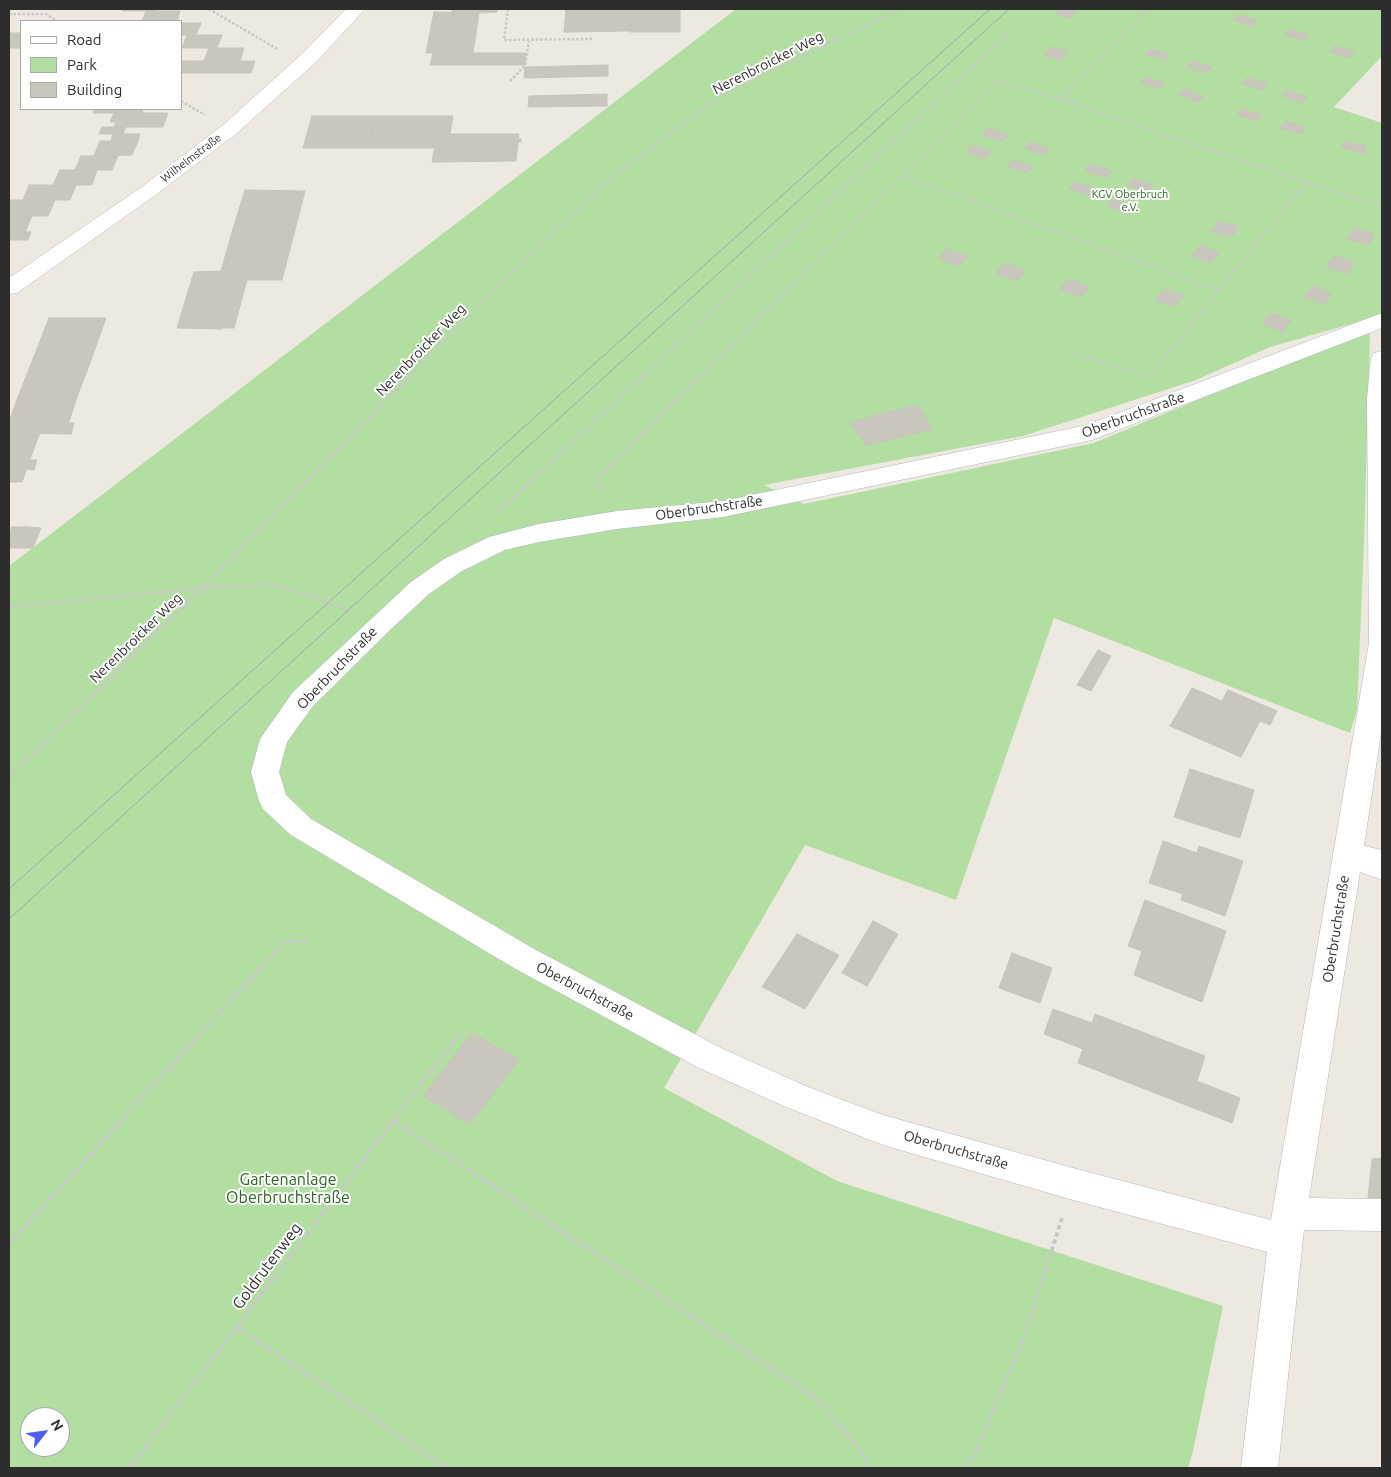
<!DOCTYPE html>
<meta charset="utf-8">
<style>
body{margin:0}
#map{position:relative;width:1391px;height:1477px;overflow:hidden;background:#ede8e0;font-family:Ubuntu,sans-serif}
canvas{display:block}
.frame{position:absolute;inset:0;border:10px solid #2d2d2d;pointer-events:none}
.legend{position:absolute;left:20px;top:20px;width:162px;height:90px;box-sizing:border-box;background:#fff;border:1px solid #ababab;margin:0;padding:6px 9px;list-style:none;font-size:15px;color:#2d2d2d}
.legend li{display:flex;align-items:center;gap:10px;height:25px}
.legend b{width:25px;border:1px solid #ababab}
.north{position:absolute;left:20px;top:1407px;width:50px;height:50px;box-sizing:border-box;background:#fff;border:1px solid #ababab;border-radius:50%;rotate:60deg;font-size:14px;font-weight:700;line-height:20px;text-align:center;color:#2d2d2d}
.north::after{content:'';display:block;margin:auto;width:18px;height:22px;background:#4e5fec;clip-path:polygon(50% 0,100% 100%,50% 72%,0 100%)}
</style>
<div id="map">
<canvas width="1391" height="1477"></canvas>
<div class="frame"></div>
<ul class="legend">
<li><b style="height:6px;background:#fff"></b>Road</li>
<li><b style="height:14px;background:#b2dea2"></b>Park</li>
<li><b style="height:14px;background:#c9c6be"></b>Building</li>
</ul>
<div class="north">N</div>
</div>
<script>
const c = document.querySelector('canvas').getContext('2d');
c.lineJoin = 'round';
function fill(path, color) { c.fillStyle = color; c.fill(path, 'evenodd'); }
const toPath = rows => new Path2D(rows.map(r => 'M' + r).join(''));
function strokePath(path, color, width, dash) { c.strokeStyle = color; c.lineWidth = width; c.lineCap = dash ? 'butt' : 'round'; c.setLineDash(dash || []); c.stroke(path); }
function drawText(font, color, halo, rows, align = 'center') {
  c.font = font + ' Ubuntu,sans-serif'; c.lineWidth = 4; c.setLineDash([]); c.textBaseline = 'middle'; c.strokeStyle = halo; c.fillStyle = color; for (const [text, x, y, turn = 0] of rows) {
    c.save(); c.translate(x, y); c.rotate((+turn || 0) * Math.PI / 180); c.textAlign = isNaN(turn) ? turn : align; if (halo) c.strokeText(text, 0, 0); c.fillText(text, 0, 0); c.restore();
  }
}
const green = toPath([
 [736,9,1382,9,1382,56,1334,107,1382,123,1382,315,1270,347,1196,380,1023,436,764,485,804,504,1094,443,1352,336,1370,334,1364,542,1357,710,1350,733,1054,618,956,900,805,845,664,1088,837,1181,1223,1306,1193,1451,1188,1468,9,1468,9,566],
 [30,1417,60,1417,60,1447,30,1447]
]);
const building = toPath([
 [123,9,157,9,156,11,122,11,123,9],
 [452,9,497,9,497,12,479,13,452,12,452,9],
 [566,9,631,9,630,31,564,32,566,9],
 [631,9,680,9,680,32,630,32,631,9],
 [1062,9,1071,9,1077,11,1069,18,1056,14,1062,9],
 [146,11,180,11,177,21,142,21,146,11],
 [434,12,479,13,473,53,426,53,434,12],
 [1238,15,1257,20,1252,26,1233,20,1238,15],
 [181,23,201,23,196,35,181,35,181,23],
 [1289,29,1308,35,1304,41,1284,35,1289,29],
 [9,33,21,33,21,48,9,48,9,33],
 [187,35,222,35,217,48,182,48,187,35],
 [1335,46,1355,52,1350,58,1330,52,1335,46],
 [1052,47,1068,52,1060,60,1043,55,1052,47],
 [209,48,244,48,240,61,204,61,209,48],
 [1150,49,1169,55,1164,60,1145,54,1150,49],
 [433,53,526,53,525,65,430,65,433,53],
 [181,61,193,61,189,73,181,73,181,61],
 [193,61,204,61,200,73,189,73,193,61],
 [204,61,216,61,212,73,200,73,204,61],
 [216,61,228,61,224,73,212,73,216,61],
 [228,61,240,61,236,73,224,73,228,61],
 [240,61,255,61,251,73,236,73,240,61],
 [1192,61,1212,67,1206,73,1187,67,1192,61],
 [608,65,608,76,524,78,525,67,608,65],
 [1145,77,1164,83,1159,89,1140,83,1145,77],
 [1247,78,1267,84,1262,90,1242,84,1247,78],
 [1184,89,1204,96,1198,102,1179,95,1184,89],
 [1287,91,1307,97,1302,103,1282,96,1287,91],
 [607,94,607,106,528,107,529,96,607,94],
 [95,109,143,109,142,113,93,113,95,109],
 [1242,109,1262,115,1257,121,1237,115,1242,109],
 [114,113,168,113,163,127,114,127,116,122,110,122,114,113],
 [312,116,376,116,369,148,303,148,312,116],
 [376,116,453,116,450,134,437,134,435,148,369,148,376,116],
 [1286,121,1306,128,1301,134,1280,128,1286,121],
 [102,127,126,127,123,134,99,134,102,127],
 [989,128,1009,135,1003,141,983,135,989,128],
 [113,134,140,134,138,141,111,141,113,134],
 [437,134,519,134,518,139,521,139,521,142,518,142,516,161,432,162,437,134],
 [100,141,138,141,132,155,94,156,100,141],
 [1346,141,1367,147,1363,154,1341,147,1346,141],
 [1031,142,1050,149,1044,155,1024,148,1031,142],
 [973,145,992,152,985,159,966,152,973,145],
 [81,156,118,156,112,170,75,170,81,156],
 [1014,160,1034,167,1027,173,1007,166,1014,160],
 [1091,164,1112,171,1106,178,1085,171,1091,164],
 [60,170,97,170,92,185,53,185,60,170],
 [1133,178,1154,185,1148,192,1127,185,1133,178],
 [1076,182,1096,189,1090,196,1069,188,1076,182],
 [29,185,76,185,70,200,23,200,29,185],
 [245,190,305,191,295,230,233,229,245,190],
 [1113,199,1134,207,1129,214,1108,206,1113,199],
 [9,200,55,200,48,216,9,216,9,200],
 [9,216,32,216,25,232,9,232,9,216],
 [1219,221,1239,227,1231,237,1211,231,1219,221],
 [1355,228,1375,235,1368,245,1348,239,1355,228],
 [233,229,295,230,284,272,221,271,233,229],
 [9,232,31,232,28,240,9,240,9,232],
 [1200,245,1219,253,1211,263,1191,256,1200,245],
 [947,249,968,257,959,266,938,258,947,249],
 [1334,256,1355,263,1347,274,1326,267,1334,256],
 [1005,263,1026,271,1017,281,995,273,1005,263],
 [194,272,221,271,284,272,282,280,247,280,234,328,222,328,222,329,177,328,194,272],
 [1068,279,1090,287,1081,297,1059,289,1068,279],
 [1312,286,1332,293,1324,304,1304,297,1312,286],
 [1164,289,1184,296,1175,307,1155,300,1164,289],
 [1271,313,1291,320,1283,332,1262,324,1271,313],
 [49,318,106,318,90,363,31,364,49,318],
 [90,363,77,397,18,397,31,364,90,363],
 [18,397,77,397,65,434,9,432,9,422,18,397],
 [917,405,933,429,866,446,850,422,917,405],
 [68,423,74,423,71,434,65,434,68,423],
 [9,432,40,432,22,482,9,482,9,432],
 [30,460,37,460,34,470,27,469,30,460],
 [12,527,26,527,19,548,9,548,9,536,12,527],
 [26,527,41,528,33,548,19,548,26,527],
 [1098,650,1111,656,1091,691,1077,685,1098,650],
 [1192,688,1222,701,1228,690,1277,711,1270,725,1260,721,1241,757,1170,726,1192,688],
 [1190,769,1254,790,1240,838,1174,817,1190,769],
 [1163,841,1197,853,1199,846,1243,861,1225,916,1181,900,1183,894,1149,883,1163,841],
 [1145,900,1226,931,1202,1002,1134,975,1142,951,1128,946,1145,900],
 [873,921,898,934,867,986,842,973,873,921],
 [797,934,839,955,805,1009,762,987,797,934],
 [1012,953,1052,968,1040,1003,999,988,1012,953],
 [1053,1009,1092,1023,1095,1014,1205,1056,1197,1081,1240,1098,1232,1123,1078,1063,1083,1049,1044,1034,1053,1009],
 [472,1033,519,1060,470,1124,423,1096,472,1033],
 [1382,1158,1382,1198,1368,1198,1372,1159,1382,1158]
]);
const pathFar2 = toPath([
 [209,9,277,49],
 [508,9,504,40,592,39],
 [9,14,46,14,57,21],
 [510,81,525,66,529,41],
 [181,101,205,115],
 [902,176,1219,290],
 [1306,182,1382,206],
 [1071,353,1150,376,1306,182,1060,99,1149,9],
 [409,377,495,289,609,180,720,96,900,9],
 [642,377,1010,32],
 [700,377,998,81,1060,99]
]);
const pathFar1 = toPath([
 [603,492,596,480,701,376],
 [497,513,643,376],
 [9,607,202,588,271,584,317,598,350,611],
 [9,777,202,588,410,376]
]);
const path = toPath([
 [392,1120,816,1398,863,1454,870,1468],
 [9,1244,285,941,307,941],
 [237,1327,447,1468],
 [130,1468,461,1031],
 [969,1468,1025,1335,1062,1218]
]);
const minor = toPath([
 [346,9,365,9,316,62,237,133,157,194,17,293,9,294,9,278,143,186,223,125,302,54,346,9],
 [1382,313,1382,328,1092,440,723,517,617,529,539,542,505,550,462,571,429,594,391,629,313,706,287,742,279,772,286,795,311,819,536,950,721,1048,808,1087,883,1115,1073,1168,1271,1220,1369,643,1367,399,1371,358,1374,353,1382,351,1382,726,1364,846,1382,850,1382,880,1360,872,1309,1198,1382,1199,1382,1231,1304,1230,1278,1468,1241,1468,1267,1252,1073,1200,883,1145,786,1107,699,1068,514,968,291,835,263,809,259,801,251,772,260,739,293,692,411,582,444,559,489,537,539,524,617,511,723,501,1087,425,1382,313]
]);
const tram = toPath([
 [9,889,990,9],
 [9,919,1009,9]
]);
const farStreetnames = [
 ["Wilhelmstraße",191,158,-37]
];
const farParknames = [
 ["KGV Oberbruch",1130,194],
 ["e.V.",1130,207]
];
const streetNames = [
 ["Nerenbroicker Weg",768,63,-27],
 ["Nerenbroicker Weg",421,350,-46],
 ["Oberbruchstraße",1133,415,-20],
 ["Oberbruchstraße",709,508,-8],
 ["Nerenbroicker Weg",136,638,-44],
 ["Oberbruchstraße",337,668,-46],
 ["Oberbruchstraße",1336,929,-81],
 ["Oberbruchstraße",585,991,28],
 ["Oberbruchstraße",956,1150,16]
];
const nearParknames = [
 ["Gartenanlage",288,1180],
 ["Oberbruchstraße",288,1198]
];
const nearStreetnames = [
 ["Goldrutenweg",267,1266,-53]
];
fill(green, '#b2dea2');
fill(building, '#c9c6be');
strokePath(building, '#c8c4ba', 1);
strokePath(minor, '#b4b5bf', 1);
strokePath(pathFar2, '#c8c8c8', 2.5, [2.5, 2]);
strokePath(pathFar1, '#c8c8c8', 3, [4, 2.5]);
strokePath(path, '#c8c8c8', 4, [4.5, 3]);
fill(minor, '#fff');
strokePath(tram, '#a3a4b5', 1);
drawText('11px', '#2d2d2d', '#fff', farStreetnames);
drawText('11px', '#2a6521', '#fff', farParknames);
drawText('14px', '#2d2d2d', '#fff', streetNames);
drawText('16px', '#2a6521', '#fff', nearParknames);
drawText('16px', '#2d2d2d', '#fff', nearStreetnames);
</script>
